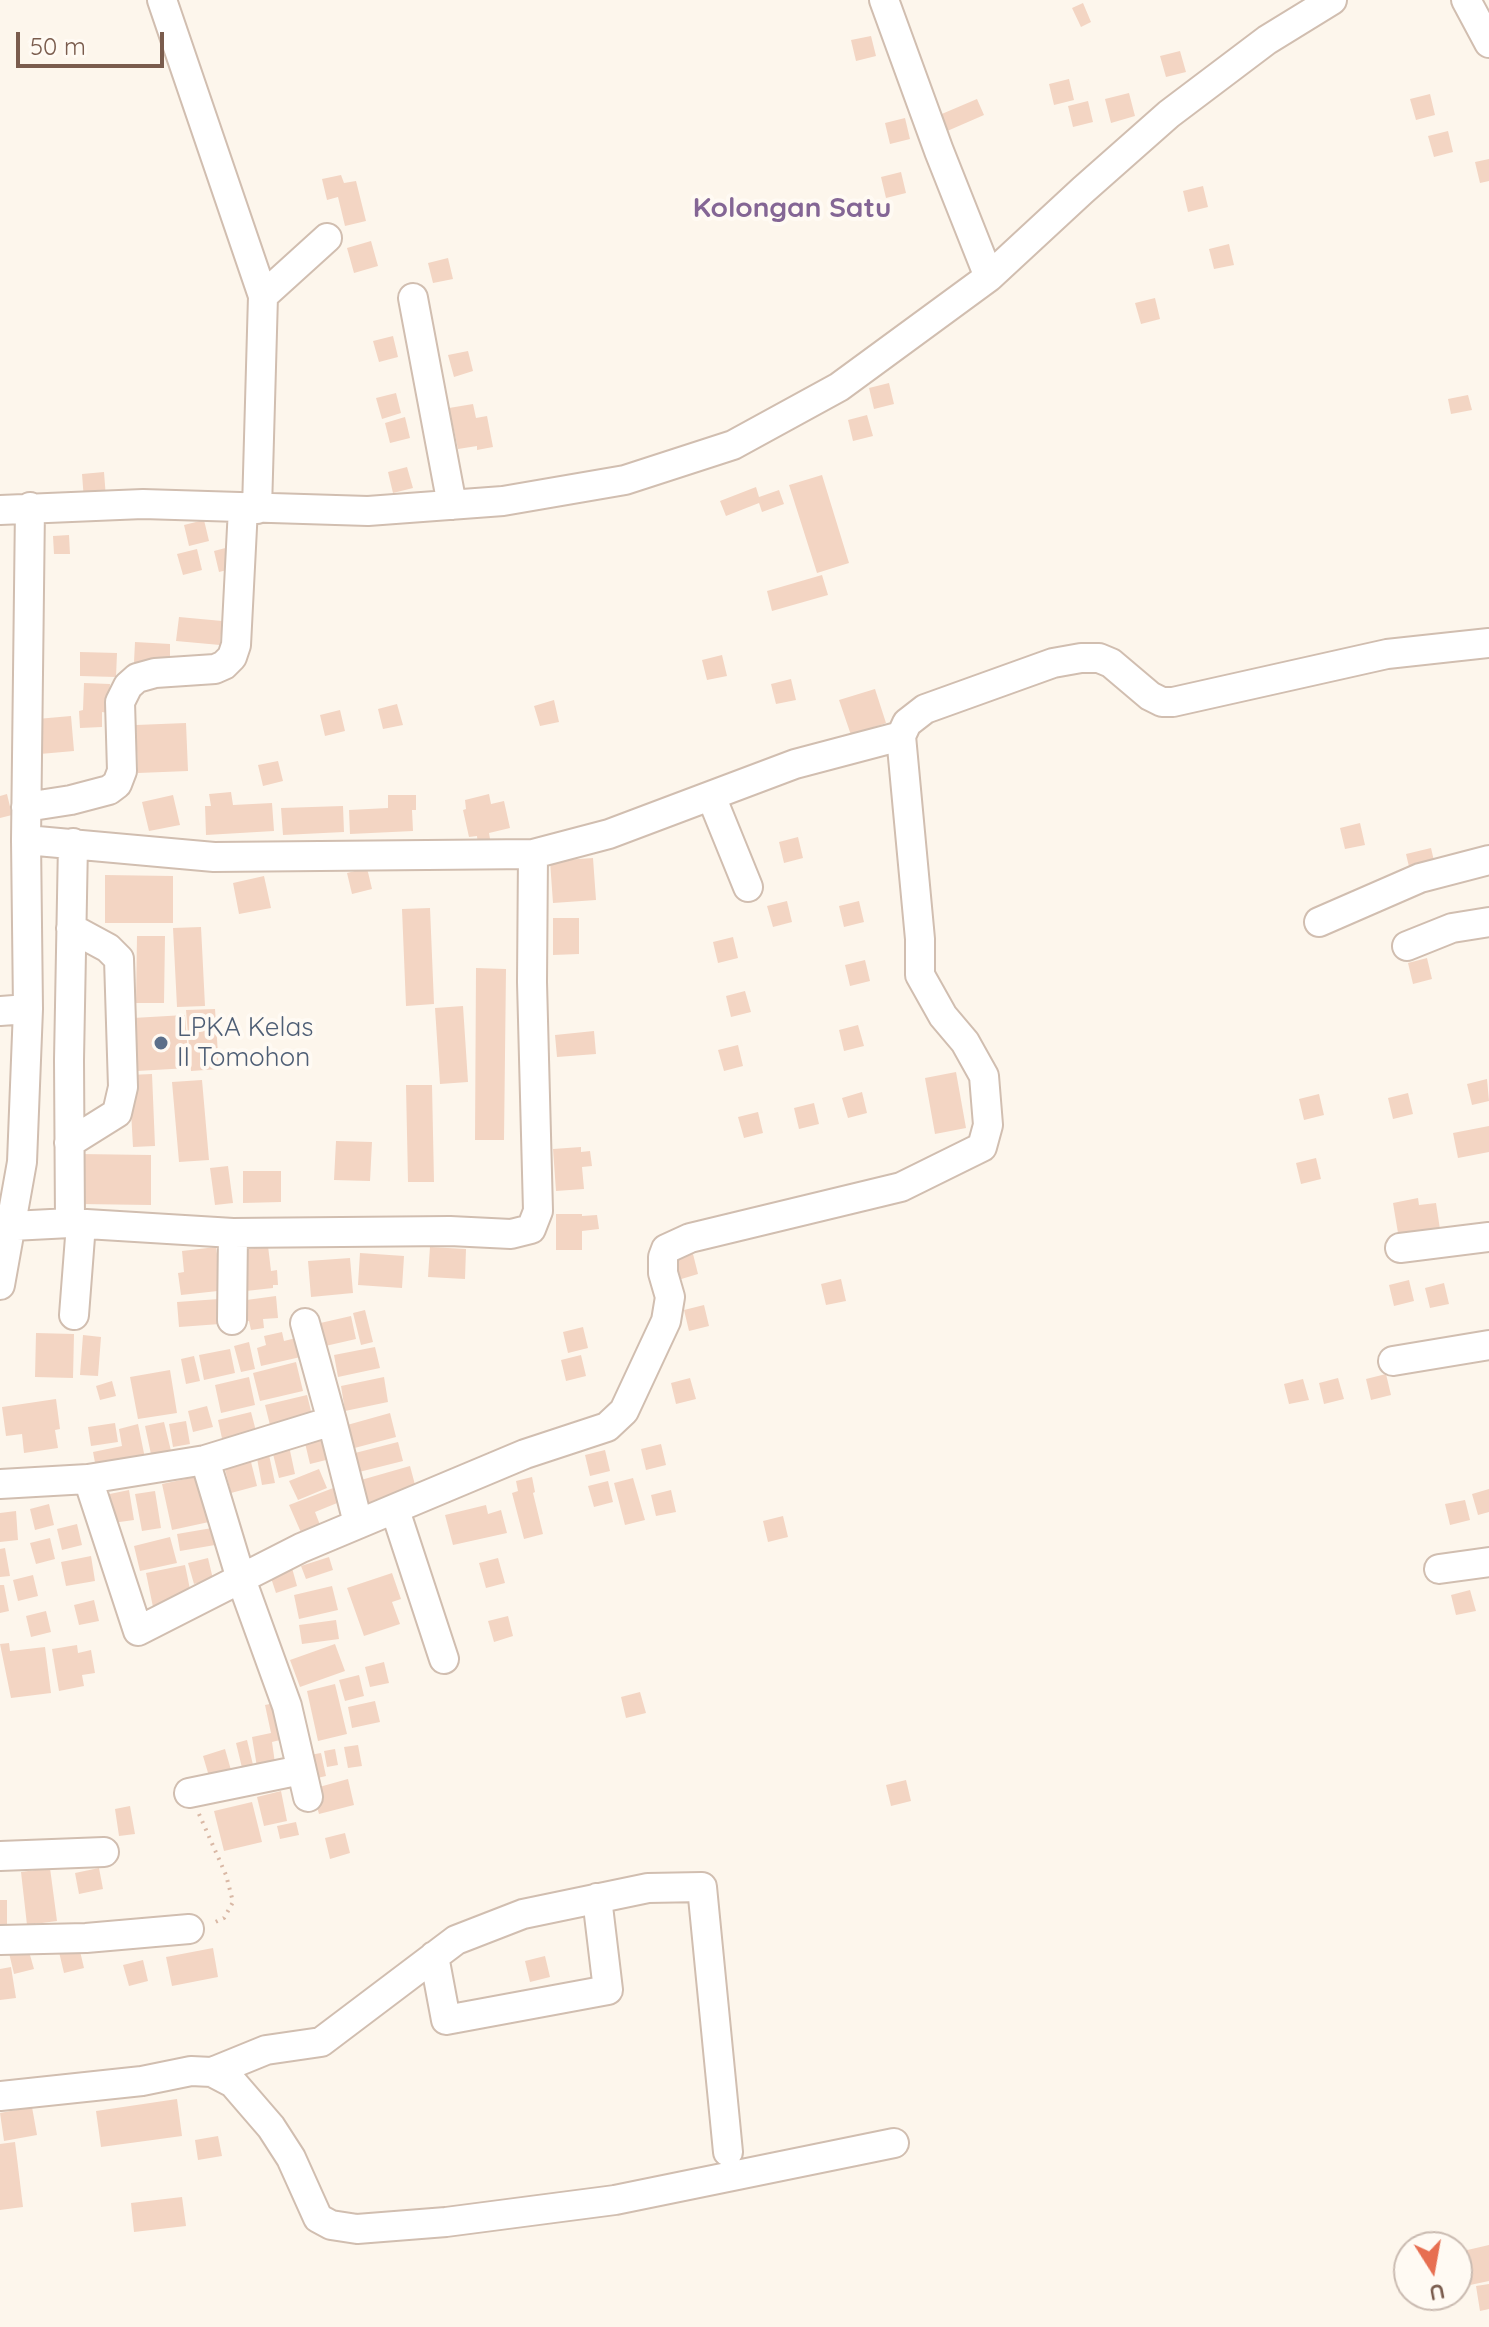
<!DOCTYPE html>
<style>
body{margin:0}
#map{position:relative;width:1489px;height:2327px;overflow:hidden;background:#fdf6ec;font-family:Quicksand,sans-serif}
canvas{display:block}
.north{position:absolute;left:1393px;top:2231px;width:80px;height:80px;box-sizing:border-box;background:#fffaf3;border:2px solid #cabbb1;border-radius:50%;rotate:169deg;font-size:22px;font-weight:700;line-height:32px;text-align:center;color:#7a5c4d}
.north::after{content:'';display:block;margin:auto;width:28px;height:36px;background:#e76f51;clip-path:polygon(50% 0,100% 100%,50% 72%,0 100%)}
.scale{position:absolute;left:16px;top:32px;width:148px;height:36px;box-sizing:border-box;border:4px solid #7a5c4d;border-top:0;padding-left:10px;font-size:24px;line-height:28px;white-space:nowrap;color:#7a5c4d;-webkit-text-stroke:6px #fffaf3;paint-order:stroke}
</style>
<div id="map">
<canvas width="1489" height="2327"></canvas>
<div class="north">U</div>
<div class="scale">50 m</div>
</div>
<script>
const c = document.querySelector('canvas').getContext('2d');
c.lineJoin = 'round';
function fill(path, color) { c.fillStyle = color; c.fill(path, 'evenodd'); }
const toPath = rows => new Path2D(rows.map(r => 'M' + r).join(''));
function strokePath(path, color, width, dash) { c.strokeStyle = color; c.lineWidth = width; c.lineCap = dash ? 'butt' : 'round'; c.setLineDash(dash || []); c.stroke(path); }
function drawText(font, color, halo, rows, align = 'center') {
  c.font = font + ' Quicksand,sans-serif'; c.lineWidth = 8; c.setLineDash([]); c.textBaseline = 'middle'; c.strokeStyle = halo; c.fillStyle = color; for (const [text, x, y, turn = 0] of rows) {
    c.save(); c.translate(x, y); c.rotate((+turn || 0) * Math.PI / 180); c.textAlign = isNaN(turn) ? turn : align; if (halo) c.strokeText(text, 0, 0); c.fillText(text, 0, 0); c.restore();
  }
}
const building = toPath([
 [1083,3,1091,22,1081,27,1072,8],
 [871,36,876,56,856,61,851,40],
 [1180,51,1186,72,1166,77,1160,56],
 [1069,79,1074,100,1054,105,1049,84],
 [1129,93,1135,116,1111,123,1105,99],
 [1430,94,1435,115,1416,120,1410,99],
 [977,99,984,115,945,132,937,116],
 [1088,101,1093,122,1073,127,1068,106],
 [905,118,910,139,890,144,885,123],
 [1448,131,1453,152,1434,157,1428,136],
 [1489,159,1489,181,1480,183,1475,162],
 [901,172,906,193,886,198,881,177],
 [341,175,344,183,356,181,366,221,345,226,338,197,327,200,322,179],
 [1203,186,1208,207,1188,212,1183,191],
 [371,241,378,266,354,273,347,248],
 [1229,244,1234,265,1214,269,1209,249],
 [448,258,453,279,433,283,428,263],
 [1155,298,1160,319,1141,324,1135,303],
 [393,336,398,357,379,362,373,341],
 [468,351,473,371,454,377,448,355],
 [889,383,894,404,874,409,869,388],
 [396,393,401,413,382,419,376,398],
 [1468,395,1472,410,1451,414,1448,399],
 [473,404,476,418,487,416,493,447,477,450,477,446,458,449,449,408],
 [867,415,873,436,853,441,848,420],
 [405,417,410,438,390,443,385,423],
 [407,467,413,488,393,493,388,472],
 [104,472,106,498,84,500,82,474],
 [822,475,849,563,817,573,789,485],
 [756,487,759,497,779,490,784,504,762,512,759,503,726,516,720,501],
 [204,520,209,541,189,546,184,525],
 [69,535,70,554,54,554,53,536],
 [233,546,239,567,219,572,214,551],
 [197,549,202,570,183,575,177,554],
 [822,575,828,595,772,611,767,591],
 [179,617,222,621,220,645,176,641],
 [135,642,170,644,170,664,134,662],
 [80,652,117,653,116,677,80,676],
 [722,655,727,676,707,680,702,660],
 [791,679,796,700,776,704,771,684],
 [84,683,110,684,108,713,102,712,102,727,80,728,79,711,83,710],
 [875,689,886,723,851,735,839,700],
 [554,700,559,722,540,726,534,706],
 [397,704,403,725,383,729,378,709],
 [340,710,345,731,325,736,320,715],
 [71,716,74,751,40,754,37,719],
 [186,723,188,771,138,773,136,725],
 [278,761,283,781,263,786,258,765],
 [231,792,233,805,272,803,274,831,206,835,205,806,211,806,209,794],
 [7,794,12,815,0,818,0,796],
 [489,794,491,804,504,801,510,828,489,833,491,845,478,847,477,836,469,837,463,810,466,809,465,800],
 [173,795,180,825,149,831,142,802],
 [388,795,416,795,416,810,412,810,413,831,350,834,349,810,388,808],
 [343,806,344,832,283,835,281,808],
 [1360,823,1365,845,1345,849,1340,828],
 [798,837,803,858,784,863,779,842],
 [1431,848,1435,865,1410,871,1406,854],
 [593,858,596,900,553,903,550,861],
 [367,868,372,889,352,894,347,873],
 [105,875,173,876,173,923,105,923],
 [264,876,271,908,239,914,233,883],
 [787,901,792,922,773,927,767,906],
 [859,901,864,922,844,927,839,906],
 [430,908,434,1004,406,1006,402,909],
 [553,918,579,918,579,954,553,955],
 [201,927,205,1006,177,1007,173,928],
 [137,936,165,936,164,1003,136,1003],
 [733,937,738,958,718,963,713,942],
 [1427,958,1432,979,1413,984,1408,963],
 [865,960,870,981,850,986,845,965],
 [476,968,506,969,504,1140,475,1140],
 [745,991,751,1012,731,1017,726,996],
 [463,1006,468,1082,440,1084,435,1008],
 [215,1009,219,1069,191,1071,186,1010],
 [185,1015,189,1068,137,1071,133,1018],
 [858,1025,864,1046,844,1051,839,1030],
 [594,1031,596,1054,557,1057,555,1035],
 [738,1045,743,1066,724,1071,718,1050],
 [956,1072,966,1128,935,1134,925,1078],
 [152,1074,155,1146,133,1147,129,1075],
 [1487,1079,1489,1101,1472,1105,1467,1084],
 [202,1080,209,1160,179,1162,172,1082],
 [406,1085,432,1085,434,1182,408,1182],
 [862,1092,867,1113,848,1118,842,1098],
 [1408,1093,1413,1114,1393,1119,1388,1098],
 [1319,1094,1324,1115,1304,1120,1299,1099],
 [814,1103,819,1124,799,1129,794,1108],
 [758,1112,763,1133,744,1138,738,1117],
 [1489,1126,1489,1152,1458,1158,1453,1133],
 [336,1141,372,1142,370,1181,334,1180],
 [581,1147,581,1152,590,1151,592,1166,582,1167,584,1189,556,1191,553,1149],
 [80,1154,151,1155,151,1205,80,1204],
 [1316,1158,1321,1179,1301,1184,1296,1163],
 [228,1166,233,1203,215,1205,210,1168],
 [243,1171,281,1171,281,1202,243,1203],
 [1418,1198,1419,1205,1436,1203,1441,1236,1399,1239,1393,1203],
 [556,1214,582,1214,582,1216,597,1215,599,1229,582,1231,582,1250,556,1250],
 [268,1246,271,1271,277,1270,278,1285,273,1285,273,1288,246,1291,241,1250],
 [216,1247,219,1268,227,1290,181,1295,178,1273,184,1272,182,1251],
 [430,1247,466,1249,465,1279,428,1277],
 [360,1253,404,1256,402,1288,358,1285],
 [693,1254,698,1274,678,1280,673,1259],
 [350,1258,353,1293,311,1297,308,1261],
 [841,1279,846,1301,826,1305,821,1284],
 [1409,1280,1414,1301,1394,1306,1389,1285],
 [1444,1283,1449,1304,1430,1308,1425,1288],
 [276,1296,278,1318,263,1319,264,1328,251,1330,249,1321,242,1322,239,1301],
 [219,1299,220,1324,179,1327,177,1302],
 [704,1305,709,1326,689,1331,684,1310],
 [365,1310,373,1342,361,1345,353,1313],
 [351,1316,356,1339,321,1347,316,1324],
 [583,1327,588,1348,568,1353,563,1332],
 [282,1332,284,1341,300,1337,305,1356,261,1366,257,1348,266,1345,264,1336],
 [36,1333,74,1334,73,1378,35,1377],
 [83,1335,101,1337,98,1376,80,1375],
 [249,1342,255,1369,241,1372,234,1346],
 [375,1347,380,1368,338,1377,334,1355],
 [230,1349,235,1373,204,1380,199,1355],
 [581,1355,586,1376,566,1381,561,1360],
 [194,1356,200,1381,186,1384,181,1359],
 [296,1362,303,1391,260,1401,253,1373],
 [170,1370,177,1413,138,1419,130,1377],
 [1386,1374,1391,1395,1371,1400,1366,1379],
 [249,1377,255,1405,221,1413,215,1385],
 [384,1377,388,1402,345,1411,341,1386],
 [690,1378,696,1399,676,1404,671,1383],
 [1338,1378,1344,1399,1324,1404,1319,1383],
 [1303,1379,1309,1400,1289,1404,1284,1384],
 [112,1381,116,1396,100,1400,96,1386],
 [307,1395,314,1423,272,1433,265,1405],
 [56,1399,60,1429,55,1430,58,1448,24,1453,22,1434,6,1436,2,1407],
 [207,1406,213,1427,193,1432,188,1411],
 [251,1412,256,1431,223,1443,218,1420],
 [390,1413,396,1437,347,1450,340,1427],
 [186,1421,190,1444,173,1447,169,1424],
 [164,1422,172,1455,152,1459,145,1426],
 [115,1423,118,1442,91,1446,88,1427],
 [138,1424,146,1463,97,1473,93,1452,122,1446,119,1429],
 [325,1438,330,1459,310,1464,305,1443],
 [398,1442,403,1461,359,1472,355,1453],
 [661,1444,666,1465,646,1470,641,1449],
 [289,1446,295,1474,279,1478,272,1450],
 [268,1450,275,1483,262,1485,256,1453],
 [605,1450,610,1471,590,1476,585,1455],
 [251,1462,257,1486,231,1493,225,1469],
 [410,1466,418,1496,370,1510,361,1480],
 [319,1469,327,1488,298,1500,289,1481],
 [200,1476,209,1522,172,1530,162,1484],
 [532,1477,535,1492,533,1493,543,1534,524,1539,512,1493,518,1491,516,1481],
 [633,1478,645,1520,625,1525,614,1483],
 [608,1481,613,1502,594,1507,588,1486],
 [341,1485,347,1499,315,1512,322,1530,303,1537,289,1505],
 [1489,1489,1489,1512,1478,1515,1472,1494],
 [129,1490,134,1520,105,1524,100,1496],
 [671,1490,676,1512,656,1516,651,1495],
 [155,1491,161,1528,142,1531,135,1494],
 [1465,1500,1470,1520,1450,1525,1445,1504],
 [49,1504,54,1525,35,1530,30,1509],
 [486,1505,488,1514,501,1510,507,1533,453,1545,445,1515],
 [16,1511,18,1540,0,1542,0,1513],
 [783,1516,788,1537,768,1542,763,1521],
 [77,1524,82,1545,62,1550,57,1529],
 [212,1528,215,1545,180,1551,177,1534],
 [170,1537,177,1563,140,1571,134,1546],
 [50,1538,55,1559,36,1564,30,1543],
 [5,1548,10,1576,0,1577,0,1549],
 [91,1556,95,1581,66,1586,61,1562],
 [329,1557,333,1570,306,1579,301,1566],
 [208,1558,213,1579,194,1584,188,1563],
 [498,1558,505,1583,486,1588,479,1563],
 [185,1565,192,1599,153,1607,146,1573],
 [292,1568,297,1586,276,1593,270,1575],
 [392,1573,401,1599,392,1602,400,1624,364,1636,347,1588],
 [33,1575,38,1596,18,1601,13,1580],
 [0,1585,4,1585,9,1611,0,1613],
 [332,1586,338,1610,299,1619,294,1595],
 [1470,1590,1476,1611,1456,1615,1451,1595],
 [94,1600,99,1621,79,1625,74,1605],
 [46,1611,51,1632,31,1637,26,1616],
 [508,1616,513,1636,494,1642,488,1621],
 [336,1620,339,1639,302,1644,299,1625],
 [9,1643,10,1651,45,1647,51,1693,11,1698,0,1644],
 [335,1644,345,1671,300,1687,290,1660],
 [77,1645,78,1653,91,1650,95,1673,82,1675,84,1686,59,1691,52,1649],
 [384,1662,389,1683,370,1687,365,1667],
 [359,1675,364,1696,345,1701,339,1680],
 [335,1684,347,1734,318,1741,307,1691],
 [640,1692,646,1713,626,1718,621,1697],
 [284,1701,292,1737,272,1742,276,1770,258,1773,252,1737,271,1733,265,1705],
 [375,1701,380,1722,352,1728,348,1707],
 [247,1740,255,1773,244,1776,236,1743],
 [358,1745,362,1766,348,1768,344,1747],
 [225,1749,233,1777,211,1783,203,1756],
 [335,1749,338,1765,327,1767,324,1751],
 [321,1753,326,1776,309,1780,304,1756],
 [348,1779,354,1805,319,1814,312,1789],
 [906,1780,911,1801,891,1806,886,1785],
 [281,1791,287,1821,264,1826,257,1797],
 [252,1802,262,1842,224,1851,214,1811],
 [130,1806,135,1834,119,1836,115,1809],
 [296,1822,299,1835,280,1839,277,1826],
 [345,1833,350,1853,330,1859,325,1838],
 [50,1868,57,1921,27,1925,21,1872],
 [99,1868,103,1889,79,1894,75,1873],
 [0,1900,7,1900,7,1924,0,1924],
 [79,1947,84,1968,64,1973,59,1952],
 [28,1948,34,1969,14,1974,9,1953],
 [213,1948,218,1977,172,1986,166,1957],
 [545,1956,550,1977,530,1982,525,1961],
 [143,1960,148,1981,129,1986,123,1965],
 [11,1967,16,1998,0,2000,0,1969],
 [177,2099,182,2136,101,2147,96,2111],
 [32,2107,37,2135,4,2141,0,2113],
 [218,2136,222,2156,198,2160,195,2140],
 [15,2142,23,2207,0,2210,0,2144],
 [182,2197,186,2226,134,2232,131,2203],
 [1489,2245,1489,2281,1470,2285,1463,2251],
 [1489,2284,1489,2309,1480,2311,1476,2286]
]);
const path = toPath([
 [199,1814,226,1875,233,1902,224,1918,211,1924]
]);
const minor = toPath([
 [162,0,263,296],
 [884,0,939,151,989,277],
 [1466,0,1489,43],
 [413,298,452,505],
 [257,509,263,296,327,238],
 [0,510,143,504,368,511,503,501,625,480,733,445,839,387,989,277,1083,190,1169,114,1267,40,1332,0],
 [901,736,907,723,925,709,1053,663,1081,658,1099,658,1111,663,1150,696,1162,702,1173,702,1387,654,1489,643],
 [711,796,748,887],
 [26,807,71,800,109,790,117,784,122,771,120,702,128,686,137,678,155,673,215,669,224,665,232,657,236,645,243,508],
 [26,840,214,857,533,854,609,834,795,764,901,736,920,939,920,975,943,1016,965,1042,984,1076,988,1125,982,1147,901,1187,690,1238,666,1249,663,1257,663,1273,670,1297,666,1321,624,1411,607,1427,525,1454,301,1548,138,1631,88,1479],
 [1319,922,1420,878,1489,860],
 [1407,946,1452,928,1489,922],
 [0,1011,28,1009],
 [69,1143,117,1113,123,1087,119,959,108,948,71,928],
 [70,1223,69,1060,73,843],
 [12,1226,70,1223,233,1233,450,1231,511,1234,531,1229,538,1211,532,982,533,854],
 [1400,1248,1489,1237],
 [0,1285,22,1162,28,1009,26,840,30,507],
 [74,1315,81,1224],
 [232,1320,233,1233],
 [1393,1361,1489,1345],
 [332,1421,358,1523],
 [205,1460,241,1579,287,1706,308,1797],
 [0,1484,88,1479,205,1460,332,1421,305,1323],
 [395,1510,444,1659],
 [1439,1569,1489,1562],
 [189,1793,301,1770],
 [0,1856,104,1852],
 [0,1940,86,1938,189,1929],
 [434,1956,446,2020,608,1990,597,1898],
 [212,2072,266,2050,321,2042,456,1940,523,1914,648,1888,702,1887,728,2152],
 [0,2096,142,2081,191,2071,212,2072,233,2083,271,2127,291,2158,318,2218,331,2225,357,2229,446,2222,615,2200,894,2143]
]);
const markers = [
 [161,1043,8,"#5c6f8a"]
];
const serviceNames = [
 ["LPKA Kelas",177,1028],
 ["II Tomohon",177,1058]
];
const neighbourhoodNames = [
 ["Kolongan Satu",792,209]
];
fill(building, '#f3d5c3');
strokePath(minor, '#d1beb0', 32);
strokePath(path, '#d9b8a5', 4, [2, 6]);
strokePath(minor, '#fff', 28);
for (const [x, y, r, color] of markers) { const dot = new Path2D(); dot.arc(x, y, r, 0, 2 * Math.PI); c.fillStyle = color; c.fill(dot); strokePath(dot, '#fffaf3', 3); }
drawText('26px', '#4e5e75', '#fffaf3', serviceNames, 'left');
drawText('bold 28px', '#846695', '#fffaf3', neighbourhoodNames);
</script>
